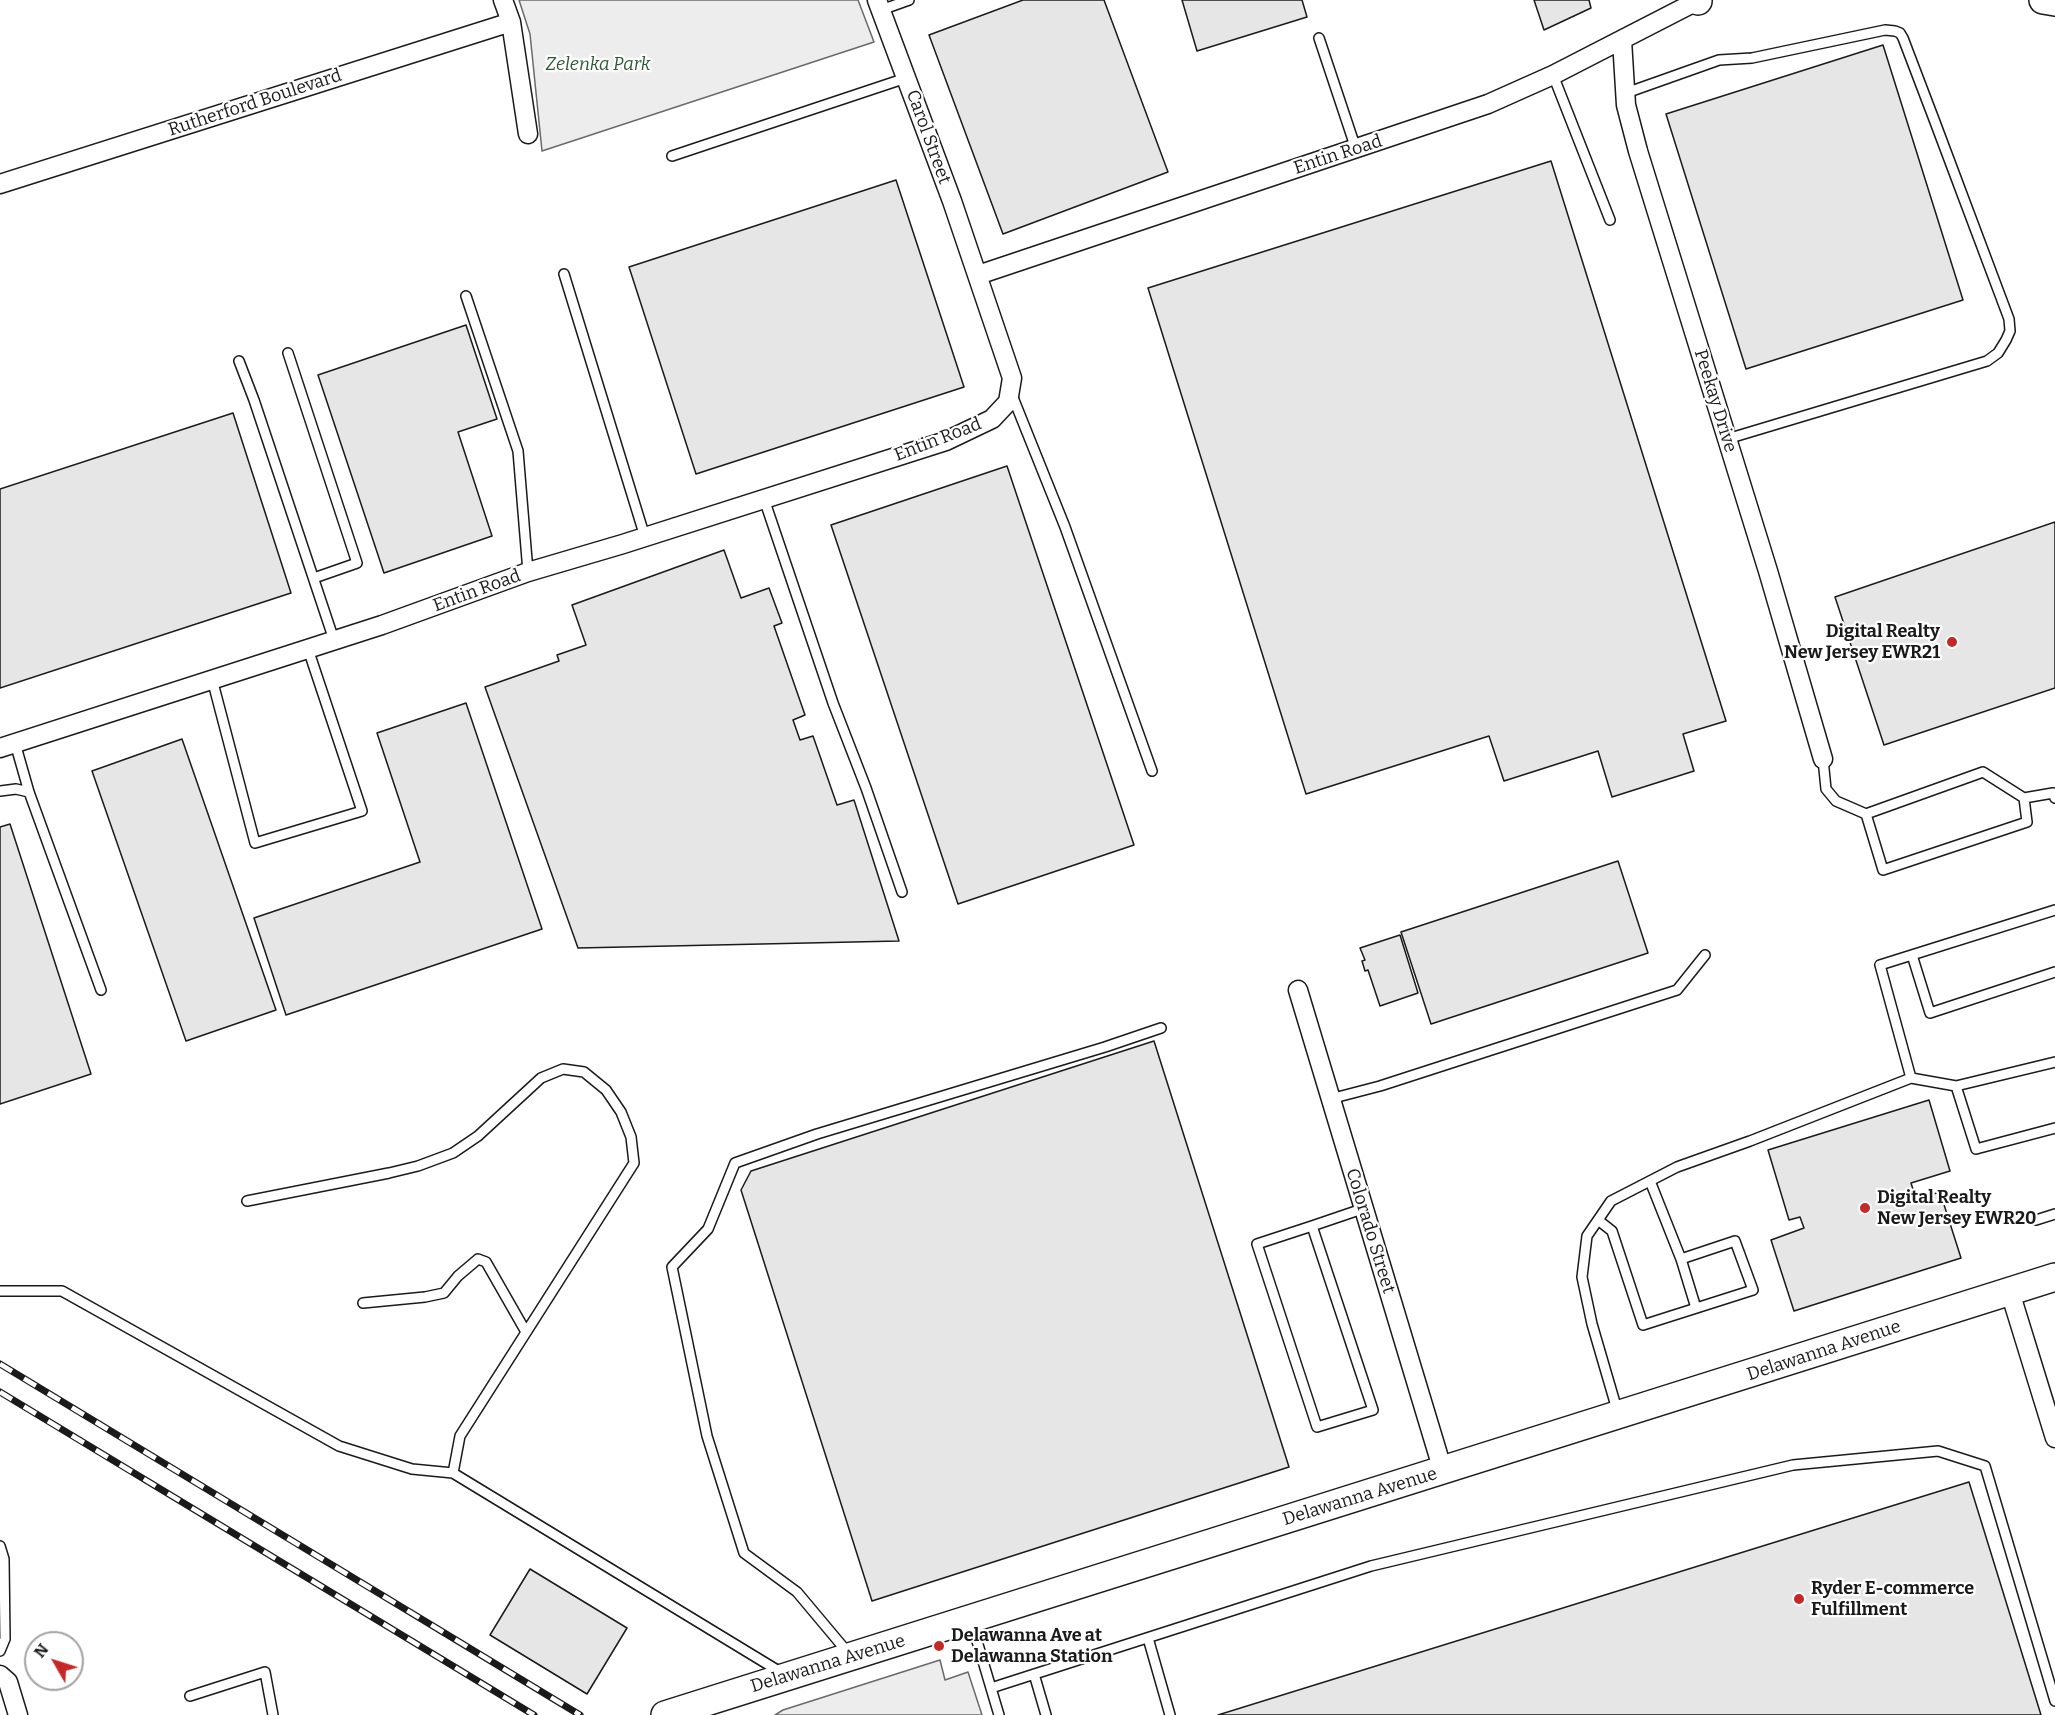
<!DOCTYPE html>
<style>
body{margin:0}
#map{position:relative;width:2055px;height:1715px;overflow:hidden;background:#fff;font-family:Bitter,serif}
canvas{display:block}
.north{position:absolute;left:24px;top:1631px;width:60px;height:60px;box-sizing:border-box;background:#fff;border:2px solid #a3a3a3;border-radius:50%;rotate:309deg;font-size:16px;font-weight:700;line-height:24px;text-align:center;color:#1a1a1a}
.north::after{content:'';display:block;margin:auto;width:21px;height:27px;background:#c62828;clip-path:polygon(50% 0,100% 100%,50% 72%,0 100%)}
</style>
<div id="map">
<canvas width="2055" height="1715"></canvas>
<div class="north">N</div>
</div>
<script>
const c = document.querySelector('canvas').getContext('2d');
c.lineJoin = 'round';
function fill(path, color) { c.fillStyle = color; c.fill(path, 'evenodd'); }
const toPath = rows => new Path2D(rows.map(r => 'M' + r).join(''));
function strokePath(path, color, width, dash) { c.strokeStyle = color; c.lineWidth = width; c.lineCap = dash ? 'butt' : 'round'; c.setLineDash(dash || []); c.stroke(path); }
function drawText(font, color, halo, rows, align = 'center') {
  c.font = font + ' Bitter,serif'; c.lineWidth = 4.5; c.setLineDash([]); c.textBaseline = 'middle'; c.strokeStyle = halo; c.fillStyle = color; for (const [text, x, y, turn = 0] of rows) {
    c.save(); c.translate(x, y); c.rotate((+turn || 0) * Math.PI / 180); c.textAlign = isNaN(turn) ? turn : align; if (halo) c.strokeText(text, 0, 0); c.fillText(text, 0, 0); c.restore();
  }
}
const built = toPath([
 [519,0,858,0,874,42,542,151,530,34,519,0],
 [940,1660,945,1680,968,1672,982,1715,775,1715,783,1710,940,1660]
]);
const building = toPath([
 [1023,0,1104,0,1168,172,1003,234,929,35,1023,0],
 [1182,0,1302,0,1307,17,1197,51,1182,0],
 [1534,0,1589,0,1591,8,1544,30,1534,0],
 [1883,45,1963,300,1746,369,1666,114,1883,45],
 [1551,161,1726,721,1683,734,1694,771,1612,797,1598,751,1504,781,1489,736,1306,794,1148,288,1551,161],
 [896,180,964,387,696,474,629,267,896,180],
 [466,325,497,419,458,432,492,536,384,573,318,375,466,325],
 [233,413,291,593,0,688,0,489,233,413],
 [1007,466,1134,845,958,904,831,525,1007,466],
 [2055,522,2055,688,1884,745,1835,597,2055,522],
 [724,550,741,598,769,588,782,623,774,626,805,715,793,720,800,740,813,736,837,805,854,800,899,941,578,948,485,687,559,661,557,655,586,645,572,605,724,550],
 [466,703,542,929,286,1015,254,918,420,862,377,733,466,703],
 [182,739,276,1010,186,1041,92,771,182,739],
 [10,824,91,1074,0,1104,0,827,10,824],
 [1618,861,1648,953,1431,1024,1401,932,1618,861],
 [1400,935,1418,993,1380,1006,1368,970,1365,971,1362,961,1365,960,1360,948,1400,935],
 [1154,1041,1289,1467,872,1601,741,1190,751,1171,1154,1041],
 [1929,1100,1950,1171,1911,1183,1916,1199,1940,1192,1961,1258,1794,1311,1771,1240,1804,1228,1800,1217,1789,1220,1768,1150,1929,1100],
 [1969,1482,2041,1715,1218,1715,1969,1482],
 [530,1569,627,1628,587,1694,490,1635,530,1569]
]);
const lane = toPath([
 [881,10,909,0],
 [1319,38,1356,149],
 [1553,75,1610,220],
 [1626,93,1719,60,1752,58,1885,30,1895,31,1900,33,1903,38,1935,122,2009,319,2010,331,2006,340,1998,353,1987,361,1727,439],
 [672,156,906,78],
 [564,274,645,537],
 [466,296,518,451,528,572],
 [288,353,357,563,314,578],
 [239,361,254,400,334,640],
 [1012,395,1065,527,1152,771],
 [764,499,833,703,866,788,902,892],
 [212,679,255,843,362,811,308,649],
 [15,743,29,792],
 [1823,759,1826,789,1836,801,1866,814],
 [0,791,16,789,29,792,101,990],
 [2024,798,2027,822,1883,870,1866,814,1983,772,2024,798,2053,793,2055,798],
 [2055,910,1880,965,1911,1078,1956,1086,2055,1062],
 [1912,955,1930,1013,2055,972],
 [1956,1086,1976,1149,2055,1128],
 [1330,1099,1380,1086,1677,990,1705,955],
 [247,1201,389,1173,418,1166,453,1153,478,1136,541,1078,563,1069,584,1072,606,1090,621,1112,631,1137,634,1163,460,1436,453,1473,782,1673],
 [1598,1220,1612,1231,1643,1325,1753,1290,1735,1241,1681,1259,1650,1181],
 [2036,1220,2055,1214],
 [1312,1226,1373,1410,1317,1427,1257,1244,1312,1226,1362,1209],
 [1681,1259,1696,1308],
 [0,1291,62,1291,339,1446,412,1469,453,1473],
 [363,1303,425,1297,444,1293,458,1276,478,1259,486,1262,526,1332],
 [1618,1413,1592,1324,1582,1277,1587,1236,1611,1201,1677,1167,1750,1141,1911,1078],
 [0,1546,4,1559,5,1639,0,1651],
 [971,1621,999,1715],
 [1148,1638,1170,1715],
 [849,1654,797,1592,744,1553,707,1436,672,1267,708,1229,735,1163,817,1134,1105,1047,1161,1028],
 [1034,1674,1046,1715],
 [991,1688,1371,1566,1793,1465,1938,1451,1985,1466,2055,1701],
 [190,1696,265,1672,273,1715]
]);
const street = toPath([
 [503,0,511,22,528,134],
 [1622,40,1626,105,1638,151,1768,571,1823,759],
 [0,184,511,22],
 [978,275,1488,104,1553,75,1699,0],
 [0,748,382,625,528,572,623,544,946,441,992,419,1008,402,1012,378,952,201,877,0],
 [1298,990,1443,1471],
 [2010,1292,2055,1438],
 [0,1675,8,1682,18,1715]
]);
const secondary = toPath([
 [2043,0,2055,2],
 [1698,1,1698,0],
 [665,1715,2055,1277]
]);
const rail = toPath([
 [0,1364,580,1715],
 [0,1392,534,1715]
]);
const markers = [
 [1952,642,6,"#c62828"],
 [1865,1208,6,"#c62828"],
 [1799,1599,6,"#c62828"],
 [939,1646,6,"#c62828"]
];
const parkNames = [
 ["Zelenka Park",598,65]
];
const streetNames = [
 ["Rutherford Boulevard",255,103,-18],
 ["Carol Street",928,137,70],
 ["Entin Road",1338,155,-18],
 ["Peekay Drive",1715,401,73],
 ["Entin Road",938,440,-21],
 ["Entin Road",477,591,-20],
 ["Colorado Street",1370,1231,73],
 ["Delawanna Avenue",1824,1351,-18],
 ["Delawanna Avenue",1360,1497,-17],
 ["Delawanna Avenue",828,1664,-17]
];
const poiNames = [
 ["Digital Realty",1940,632,"right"],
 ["New Jersey EWR21",1940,653,"right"],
 ["Digital Realty",1877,1198],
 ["New Jersey EWR20",1877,1219],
 ["Ryder E-commerce",1811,1589],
 ["Fulfillment",1811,1610],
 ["Delawanna Ave at",951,1636],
 ["Delawanna Station",951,1657]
];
fill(built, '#ededed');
strokePath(built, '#6a6a6a', 1.5);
fill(building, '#e6e6e6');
strokePath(building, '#1a1a1a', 1.5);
strokePath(lane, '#1a1a1a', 12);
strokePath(street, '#1a1a1a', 21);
strokePath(secondary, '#1a1a1a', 30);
strokePath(lane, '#fff', 9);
strokePath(street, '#fff', 18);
strokePath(secondary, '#fff', 27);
strokePath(rail, '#1a1a1a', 7);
strokePath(rail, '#fff', 4.5, [14]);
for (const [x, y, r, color] of markers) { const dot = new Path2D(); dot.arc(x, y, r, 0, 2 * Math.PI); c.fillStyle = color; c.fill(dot); strokePath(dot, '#fff', 2); }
drawText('italic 18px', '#2b5a34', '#fff', parkNames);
drawText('18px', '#1a1a1a', '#fff', streetNames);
drawText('bold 18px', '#1a1a1a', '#fff', poiNames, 'left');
</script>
